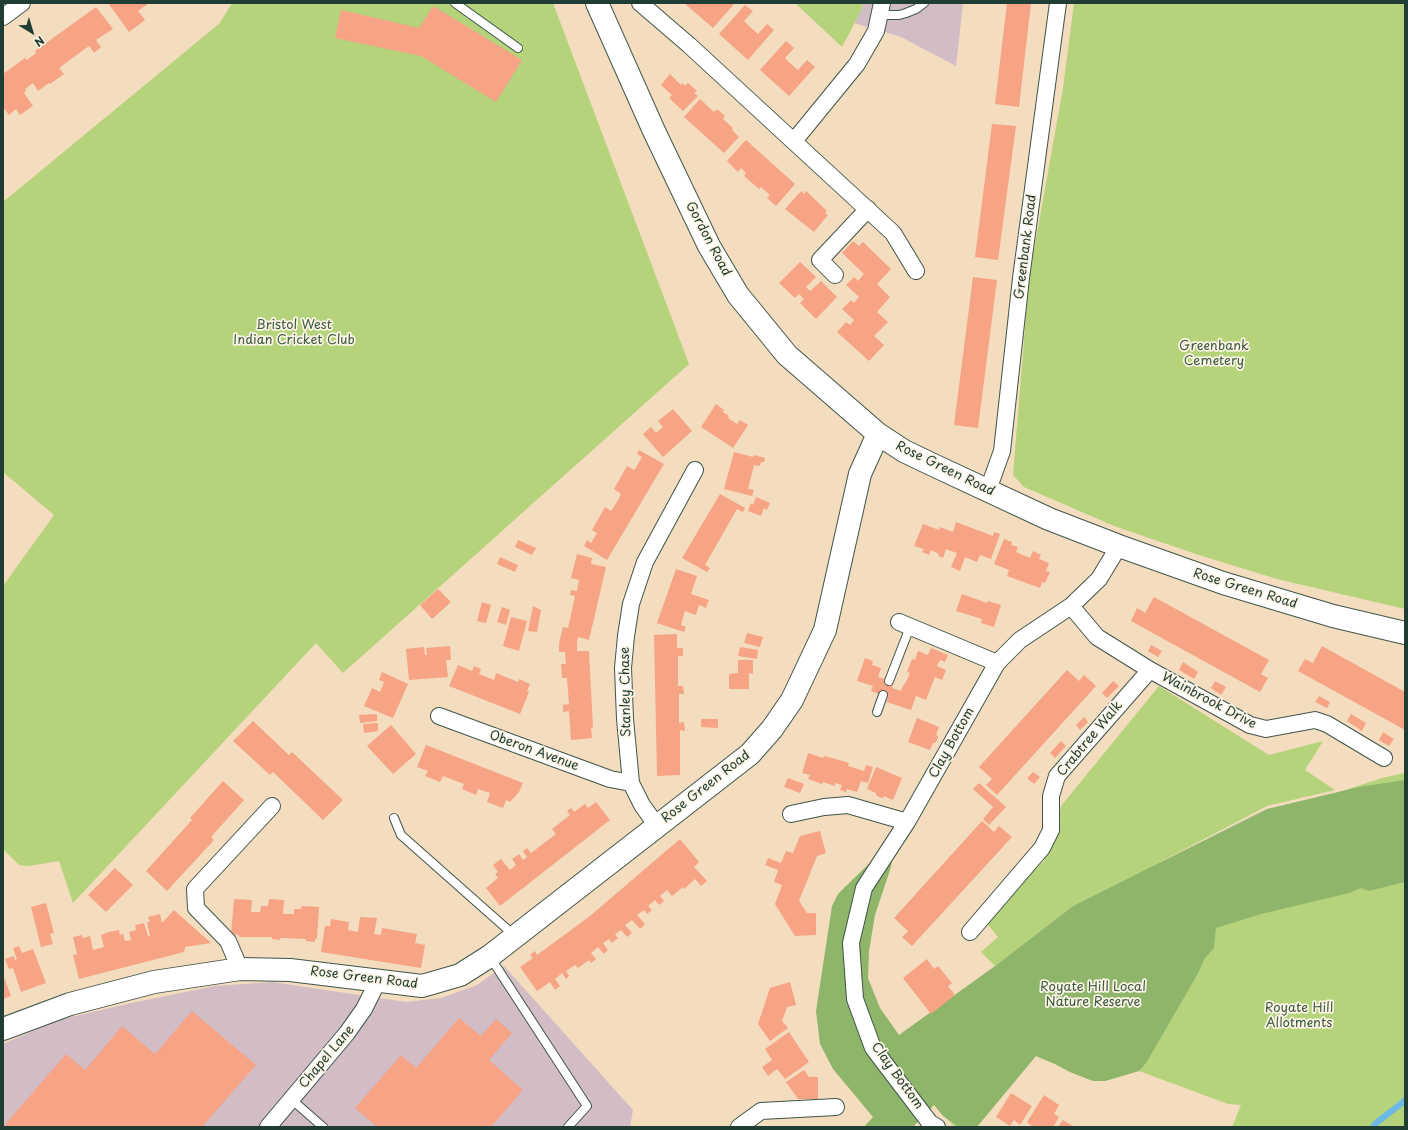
<!DOCTYPE html>
<style>
body{margin:0}
#map{position:relative;width:1408px;height:1130px;overflow:hidden;background:#f4dcbe;font-family:"Playpen Sans",sans-serif}
canvas{display:block}
.frame{position:absolute;inset:0;border:4px solid #1f3d34;pointer-events:none}
.north{position:absolute;left:12px;top:12px;width:40px;height:40px;-webkit-text-stroke:3px #fcf5e5;paint-order:stroke;rotate:142deg;font-size:11px;font-weight:700;line-height:16px;text-align:center;color:#1f3d34}
.north::after{content:'';display:block;margin:auto;width:14px;height:18px;background:#1f3d34;clip-path:polygon(50% 0,100% 100%,50% 72%,0 100%)}
</style>
<div id="map">
<canvas width="1408" height="1130"></canvas>
<div class="frame"></div>
<div class="north">N</div>
</div>
<script>
const c = document.querySelector('canvas').getContext('2d');
c.lineJoin = 'round';
function fill(path, color) { c.fillStyle = color; c.fill(path, 'evenodd'); }
const toPath = rows => new Path2D(rows.map(r => 'M' + r).join(''));
function strokePath(path, color, width, dash) { c.strokeStyle = color; c.lineWidth = width; c.lineCap = dash ? 'butt' : 'round'; c.setLineDash(dash || []); c.stroke(path); }
function drawText(font, color, halo, rows, align = 'center') {
  c.font = font + ' "Playpen Sans",sans-serif'; c.lineWidth = 3.5; c.setLineDash([]); c.textBaseline = 'middle'; c.strokeStyle = halo; c.fillStyle = color; for (const [text, x, y, turn = 0] of rows) {
    c.save(); c.translate(x, y); c.rotate((+turn || 0) * Math.PI / 180); c.textAlign = isNaN(turn) ? turn : align; if (halo) c.strokeText(text, 0, 0); c.fillText(text, 0, 0); c.restore();
  }
}
const industrial = toPath([
 [863,3,963,3,956,66,901,37,854,23,862,9],
 [504,966,633,1110,630,1127,3,1127,3,1044,58,1020,131,1003,215,986,272,982,406,1002,441,998,477,985]
]);
const green = toPath([
 [232,3,553,3,689,364,343,673,316,643,73,903,59,861,29,866,19,865,3,849,3,586,54,515,3,472,3,202,220,23],
 [795,3,863,3,862,9,842,47],
 [1074,3,1405,3,1405,609,1277,579,1199,555,1114,526,1061,503,1024,487,1013,475,1029,278,1063,88],
 [1159,686,1269,755,1323,741,1305,770,1335,790,1267,806,1149,868,1251,819,1281,811,1382,778,1405,773,1405,1127,1232,1127,1241,1105,1228,1104,1139,1071,1105,1081,1093,1081,1070,1072,1055,1064,1033,1055,961,1126,954,1126,944,1116,1066,917,1135,875,1073,906,995,966,981,952,998,937,985,921,1003,900,1043,862,1056,836,1061,806]
]);
const forest = toPath([
 [1405,780,1405,882,1369,891,1361,888,1349,893,1261,914,1216,928,1214,948,1205,958,1197,975,1167,1027,1146,1063,1139,1071,1105,1081,1093,1081,1070,1072,1055,1064,1036,1056,977,1127,959,1127,943,1116,934,1105,913,1127,864,1127,873,1117,833,1069,820,1044,816,1011,832,906,838,894,846,886,882,851,892,858,891,867,875,915,869,951,868,978,880,1008,899,1035,995,966,1073,906,1267,809,1359,787]
]);
const stream = toPath([
 [1373,1127,1376,1123,1402,1103,1405,1100]
]);
const building = toPath([
 [108,3,149,3,138,11,145,20,129,32],
 [684,3,735,3,713,28],
 [1007,3,1031,3,1019,107,995,104],
 [745,5,753,11,744,21,750,27,758,34,767,24,774,30,748,60,719,34],
 [433,6,522,60,496,102,421,56,335,38,341,10,419,28],
 [96,7,113,29,96,40,101,47,94,53,89,46,82,51,59,68,64,74,50,84,49,83,38,91,33,83,25,89,26,91,24,93,33,106,20,115,16,109,9,115,3,107,3,74,25,58,27,60,36,53,35,51],
 [786,41,794,48,785,58,791,64,798,70,807,60,815,67,789,96,760,70],
 [670,74,681,85,682,83,685,86,688,83,697,91,694,93,698,96,683,111,669,98,672,95,661,85],
 [700,99,714,112,717,109,725,116,723,119,733,128,732,130,739,137,724,153,684,117],
 [992,124,1016,126,998,260,975,257],
 [746,140,795,184,776,206,767,198,770,195,761,187,759,189,744,176,746,173,741,168,738,172,727,161],
 [801,191,804,194,806,191,827,211,825,213,828,215,814,232,785,209],
 [853,241,859,246,863,242,891,269,877,284,890,297,877,312,888,322,874,336,884,345,869,361,837,332,846,322,850,325,854,320,842,309,851,300,854,303,859,297,846,285,854,277,858,281,864,274,842,253],
 [800,262,816,277,806,287,810,291,821,281,837,297,816,319,800,303,804,299,799,294,795,298,779,283],
 [973,277,997,280,978,428,954,425],
 [716,404,724,410,723,412,729,416,728,418,737,424,740,420,748,425,733,448,701,427],
 [673,409,692,431,663,457,643,434,651,427,656,433,663,427,658,421],
 [639,450,664,464,607,560,584,546,587,540,591,543,597,533,592,530,605,507,611,511,617,502,621,494,614,489,627,466,634,470,635,469,642,457,637,454],
 [734,452,753,457,754,455,765,458,764,462,761,462,760,466,754,465,748,489,754,490,752,496,724,489],
 [720,494,745,508,743,512,737,509,705,565,710,568,707,572,682,558],
 [756,497,770,503,767,510,764,508,761,516,748,511,751,503,753,505],
 [956,522,993,536,994,532,1000,534,991,559,980,555,977,562,965,557,960,571,951,567,957,553,946,549,943,558,938,556,939,554,931,550,929,555,922,552,924,549,914,546,923,524,939,530,940,527,953,532],
 [1004,539,1012,542,1011,545,1018,547,1016,552,1030,558,1033,551,1041,555,1039,559,1049,563,1046,571,1050,572,1045,583,1042,582,1040,588,1007,576,1009,570,994,564],
 [518,540,536,548,532,555,515,547],
 [577,554,592,558,591,564,606,567,589,640,578,637,577,643,577,651,589,651,593,728,591,728,592,738,571,740,569,711,563,712,563,705,569,704,567,678,562,678,561,664,566,664,565,652,559,652,559,643,563,627,568,628,575,596,570,595,571,590,577,591,579,580,571,578],
 [500,557,518,565,515,572,497,564],
 [676,569,697,576,691,594,709,600,706,608,699,605,696,615,685,611,681,625,686,627,684,632,657,623],
 [438,589,451,602,432,619,420,605],
 [962,594,987,603,988,601,1001,605,994,627,981,623,982,619,956,611],
 [1154,597,1269,660,1261,674,1268,678,1260,692,1131,621,1137,608,1145,613],
 [482,602,491,605,486,623,477,621],
 [533,606,541,610,537,632,528,631],
 [502,607,510,610,506,625,497,622],
 [511,617,527,621,519,651,503,646],
 [747,633,763,637,760,647,744,643],
 [677,634,677,648,683,648,683,656,678,656,678,686,683,686,684,694,679,694,679,723,684,722,685,731,680,730,680,775,657,776,654,635],
 [1151,645,1162,651,1158,657,1148,651],
 [450,646,451,660,446,660,448,677,409,680,406,649,424,647,425,655,427,655,426,648],
 [1322,646,1405,692,1405,730,1298,671,1305,659,1313,663],
 [740,647,758,650,757,659,738,656],
 [931,648,948,655,945,662,940,660,937,666,946,670,942,680,935,677,926,700,916,696,911,710,887,702,888,697,871,691,873,686,857,681,865,658,873,661,872,665,881,668,878,677,894,682,892,688,901,691,904,684,905,684,910,673,907,672,912,659,915,660,918,651,928,655],
 [738,660,753,660,753,674,749,673,749,689,729,689,729,674,738,673],
 [1183,662,1198,672,1194,679,1179,670],
 [458,665,472,671,474,666,481,669,479,674,494,680,496,673,518,682,519,679,530,684,527,691,529,692,520,714,449,686],
 [1067,670,1079,681,1084,675,1096,686,997,795,986,785,992,779,979,767],
 [382,672,408,684,393,718,364,706,372,688,380,692,384,682,379,680],
 [1113,681,1119,686,1107,698,1102,693],
 [1215,681,1226,687,1221,695,1211,688],
 [1319,696,1330,702,1327,708,1315,702],
 [377,714,377,721,360,723,359,715],
 [1351,714,1366,723,1362,731,1347,721],
 [1084,717,1088,722,1080,730,1076,725],
 [917,718,939,727,936,735,938,736,937,740,935,743,933,743,930,750,908,742],
 [701,719,718,719,718,728,701,727],
 [253,721,289,755,292,752,343,800,323,820,273,772,270,775,233,741],
 [378,723,378,731,364,733,363,724],
 [391,725,416,754,393,774,367,746],
 [1383,732,1394,739,1389,746,1379,740],
 [1061,741,1066,746,1055,758,1050,753],
 [426,745,523,783,519,792,510,802,506,800,503,808,487,802,490,793,478,789,476,795,462,789,464,784,443,776,440,782,425,776,428,771,417,767],
 [808,753,823,758,824,756,836,759,849,763,848,766,864,771,866,765,873,767,868,783,861,781,857,792,847,789,846,792,840,790,842,785,835,783,835,786,823,782,822,784,808,779,810,775,802,773],
 [876,767,902,778,893,800,884,796,883,798,879,797,876,795,876,793,867,789],
 [1033,772,1040,777,1034,784,1027,778],
 [788,778,804,784,800,793,784,787],
 [223,781,244,800,211,837,214,840,167,891,146,871,192,820,190,818],
 [979,783,1006,807,989,825,983,819,993,807,973,789],
 [596,802,610,820,500,906,486,888,498,878,495,874,498,872,493,865,501,859,510,870,516,865,512,859,519,854,523,860,527,857,523,851,527,848,531,853,556,834,552,829,570,815,567,811,571,808,574,812,585,804,588,808],
 [982,821,994,832,999,826,1012,837,912,946,902,937,908,931,894,918],
 [820,831,826,853,817,856,799,901,807,913,816,913,816,935,795,936,775,904,782,885,774,882,778,870,765,865,768,858,781,863,786,851,793,853,800,836],
 [680,839,699,862,694,867,707,881,701,886,695,879,684,889,683,887,672,896,667,890,660,896,664,901,659,905,655,900,648,906,652,910,647,914,644,910,637,915,645,924,640,929,632,920,625,925,632,933,627,937,621,930,615,934,618,938,612,943,609,939,603,943,608,950,604,954,598,947,591,953,596,959,591,963,589,960,578,968,575,965,566,971,569,976,566,979,562,973,555,979,560,986,555,990,550,982,537,991,520,967,533,958,530,955,535,951,537,955,590,916],
 [115,868,133,885,106,912,88,895],
 [234,899,252,900,251,912,260,912,261,906,268,906,269,899,284,900,283,914,294,914,294,909,301,909,302,906,319,907,317,939,315,939,315,942,306,941,306,939,282,938,280,938,280,940,272,939,272,937,239,937,239,935,231,934],
 [46,903,54,933,50,934,53,944,41,947,31,907],
 [174,910,211,943,185,947,184,952,79,979,73,955,77,954,73,937,82,935,83,938,90,936,93,950,104,947,101,935,109,932,119,930,120,935,123,934,125,941,131,940,129,932,136,930,135,925,144,923,148,936,150,936,147,922,150,922,148,917,160,914,162,923],
 [360,917,377,918,374,934,381,935,382,928,417,934,415,943,425,945,421,968,321,952,325,926,330,926,331,919,349,922,348,930,358,932],
 [19,946,22,953,33,949,46,983,21,992,13,968,9,969,5,959,14,956,15,960,17,959,13,948],
 [927,959,934,969,938,966,952,983,948,986,955,995,931,1014,903,978],
 [3,975,11,996,3,999],
 [790,982,796,1005,787,1007,782,1021,788,1028,770,1041,758,1024,770,988],
 [192,1011,256,1065,202,1127,3,1127,66,1054,85,1070,122,1026,155,1054],
 [459,1018,481,1036,496,1019,512,1033,489,1060,523,1090,491,1127,377,1127,355,1108,401,1055,416,1068],
 [789,1032,809,1062,785,1079,777,1069,768,1076,762,1067,772,1060,765,1049],
 [804,1070,809,1077,818,1077,818,1099,798,1099,786,1082],
 [1011,1093,1032,1106,1020,1125,1014,1120,1010,1126,996,1117],
 [1044,1095,1059,1105,1054,1114,1059,1117,1053,1127,1033,1127,1027,1122],
 [1063,1120,1074,1127,1058,1127]
]);
const lane = toPath([
 [455,3,518,48],
 [880,15,899,15,906,13,916,9,924,3],
 [889,681,910,627],
 [877,712,883,695],
 [394,818,401,835,515,936],
 [490,957,587,1106,568,1127],
 [291,1099,323,1127]
]);
const street = toPath([
 [640,3,689,45,893,233,916,271],
 [3,17,22,3],
 [794,141,857,64,876,31,882,3],
 [835,275,820,260,868,209],
 [988,490,1002,451,1021,278,1058,3],
 [1071,606,1097,637,1150,670,1250,725,1266,729,1315,720,1327,724,1384,758],
 [899,622,997,663],
 [439,716,610,779,631,783],
 [791,814,824,807,848,805,907,822],
 [657,826,642,805,631,783,625,719,623,668,626,636,631,604,645,562,695,470],
 [970,932,1042,848,1051,830,1051,796,1057,776,1150,670],
 [240,969,228,941,196,908,195,889,272,806],
 [268,1127,347,1033,364,1009,378,981],
 [739,1127,761,1111,836,1107],
 [937,1127,930,1123,873,1048,855,999,851,943,864,888,907,822,997,663,1020,640,1071,606,1099,579,1119,546]
]);
const secondary = toPath([
 [597,3,654,131,709,246,738,295,787,355,878,434,904,451,931,464,1049,519,1119,546,1223,583,1333,616,1405,633],
 [3,1029,70,1004,154,982,240,969,290,970,422,986,460,975,490,956,750,754,772,729,792,700,825,630,860,474,878,434]
]);
const streetNames = [
 ["Gordon Road",708,239,62],
 ["Greenbank Road",1026,247,-83],
 ["Rose Green Road",945,469,26],
 ["Rose Green Road",1245,589,17],
 ["Stanley Chase",626,692,-91],
 ["Wainbrook Drive",1209,701,28],
 ["Crabtree Walk",1090,739,-50],
 ["Clay Bottom",952,743,-61],
 ["Oberon Avenue",534,751,20],
 ["Rose Green Road",706,787,-38],
 ["Rose Green Road",364,978,7],
 ["Chapel Lane",327,1057,-50],
 ["Clay Bottom",897,1076,54]
];
const parkNames = [
 ["Bristol West",294,325],
 ["Indian Cricket Club",294,340],
 ["Greenbank",1214,346],
 ["Cemetery",1214,361],
 ["Royate Hill Local",1093,987],
 ["Nature Reserve",1093,1002],
 ["Royate Hill",1299,1008],
 ["Allotments",1299,1023]
];
fill(industrial, '#d2bdc6');
fill(green, '#b4d37b');
fill(forest, '#8fb56b');
strokePath(stream, '#6eb8e6', 6);
fill(building, '#f6a386');
strokePath(lane, '#3f5549', 10);
strokePath(street, '#3f5549', 18);
strokePath(secondary, '#3f5549', 24);
strokePath(lane, '#fff', 8);
strokePath(street, '#fff', 16);
strokePath(secondary, '#fff', 22);
drawText('13px', '#1f3d34', '#fcf5e5', streetNames);
drawText('13px', '#3d5b42', '#fcf5e5', parkNames);
</script>
